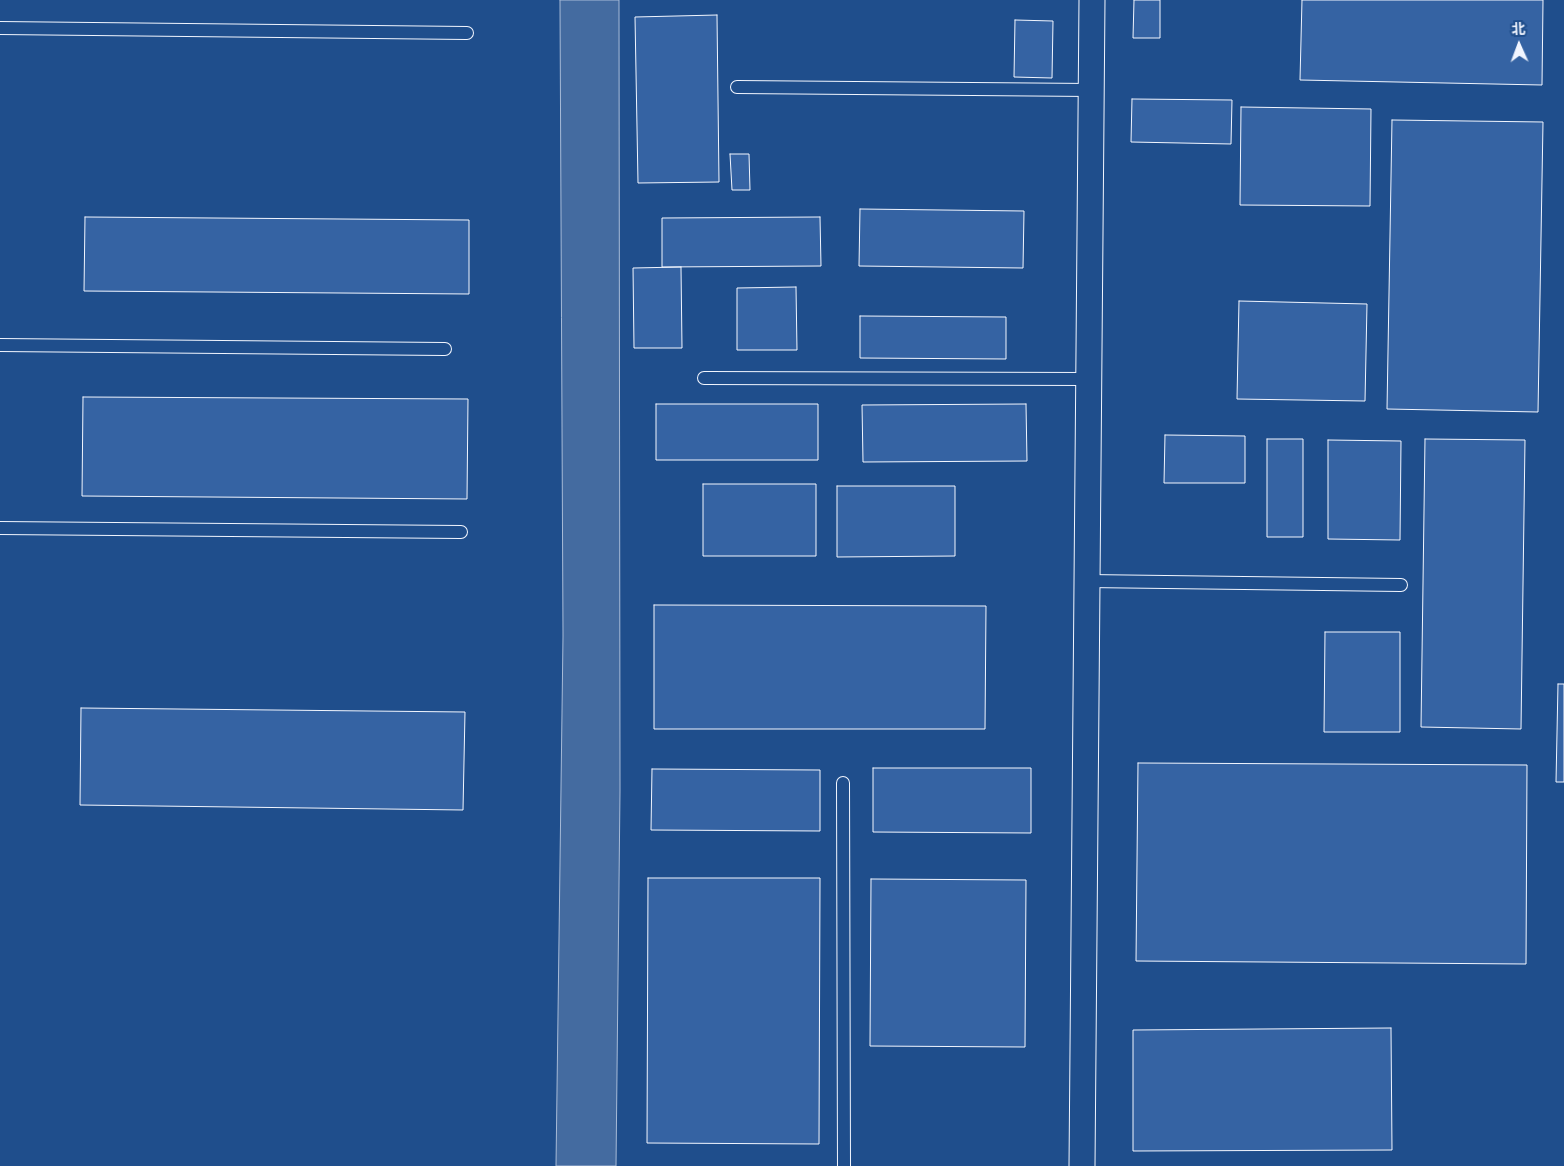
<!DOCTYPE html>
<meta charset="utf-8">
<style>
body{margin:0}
#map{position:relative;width:1564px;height:1166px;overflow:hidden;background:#1f4e8c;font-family:"Alegreya Sans","Noto Sans SC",sans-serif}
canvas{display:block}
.north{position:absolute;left:1494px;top:20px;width:50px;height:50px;-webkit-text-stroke:4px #1f4e8c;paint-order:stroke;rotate:358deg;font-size:14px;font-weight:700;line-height:20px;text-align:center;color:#f2f6ff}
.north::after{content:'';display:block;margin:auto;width:18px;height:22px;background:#f2f6ff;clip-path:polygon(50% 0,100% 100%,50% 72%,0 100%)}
</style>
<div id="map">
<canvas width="1564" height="1166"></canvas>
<div class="north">北</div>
</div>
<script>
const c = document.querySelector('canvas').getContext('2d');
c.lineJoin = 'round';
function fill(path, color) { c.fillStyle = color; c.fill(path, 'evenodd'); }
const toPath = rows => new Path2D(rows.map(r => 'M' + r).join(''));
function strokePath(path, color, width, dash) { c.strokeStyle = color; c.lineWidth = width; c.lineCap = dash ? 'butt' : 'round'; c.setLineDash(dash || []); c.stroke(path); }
const water = toPath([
 [560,0,619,0,620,790,616,1166,556,1166,563,636,560,0]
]);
const building = toPath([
 [1134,0,1160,0,1160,38,1133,38,1134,0],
 [1302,0,1543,0,1542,85,1300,80,1302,0],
 [717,15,719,182,638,183,635,17,717,15],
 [1015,20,1053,21,1052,78,1014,77,1015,20],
 [1132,99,1232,100,1231,144,1131,142,1132,99],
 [1241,107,1371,109,1370,206,1240,205,1241,107],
 [1392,120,1543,122,1538,412,1387,409,1392,120],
 [730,154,749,154,750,190,732,190,730,154],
 [860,209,1024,211,1023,268,859,266,860,209],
 [85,217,469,220,469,294,84,291,85,217],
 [820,217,821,266,662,267,662,218,820,217],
 [681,267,682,348,634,348,633,268,681,267],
 [796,287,797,350,737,350,737,288,796,287],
 [1239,301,1367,304,1365,401,1237,399,1239,301],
 [860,316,1006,317,1006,359,860,358,860,316],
 [83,397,468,399,467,499,82,496,83,397],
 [656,404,818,404,818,460,656,460,656,404],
 [1026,404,1027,461,863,462,862,405,1026,404],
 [1165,435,1245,436,1245,483,1164,483,1165,435],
 [1267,439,1303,439,1303,537,1267,537,1267,439],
 [1425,439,1525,440,1521,729,1421,727,1425,439],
 [1328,440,1401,441,1400,540,1328,539,1328,440],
 [703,484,816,484,816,556,703,556,703,484],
 [837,486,955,486,955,556,837,557,837,486],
 [654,605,986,606,985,729,654,729,654,605],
 [1325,632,1400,632,1400,732,1324,732,1325,632],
 [1558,684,1564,684,1564,782,1556,782,1558,684],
 [81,708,465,712,463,810,80,805,81,708],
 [1138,763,1527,765,1526,964,1136,961,1138,763],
 [873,768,1031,768,1031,833,873,832,873,768],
 [652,769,820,770,820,831,651,830,652,769],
 [648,878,820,878,819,1144,647,1143,648,878],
 [871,879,1026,880,1025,1047,870,1046,871,879],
 [1391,1028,1392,1150,1133,1151,1133,1030,1391,1028]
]);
const service = toPath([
 [0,28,467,33],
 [737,87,1091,90],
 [0,345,445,349],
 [704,378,1088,379],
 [0,528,461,532],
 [1087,581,1401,585],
 [843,783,844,1166]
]);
const minor = toPath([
 [1082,1166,1092,0]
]);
fill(water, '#446ba0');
strokePath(water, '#a8bbd7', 1);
fill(building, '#3563a3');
strokePath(building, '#f2f6ff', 1);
strokePath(service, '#f2f6ff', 14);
strokePath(minor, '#f2f6ff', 27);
strokePath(service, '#1f4e8c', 12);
strokePath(minor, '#1f4e8c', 25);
</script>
